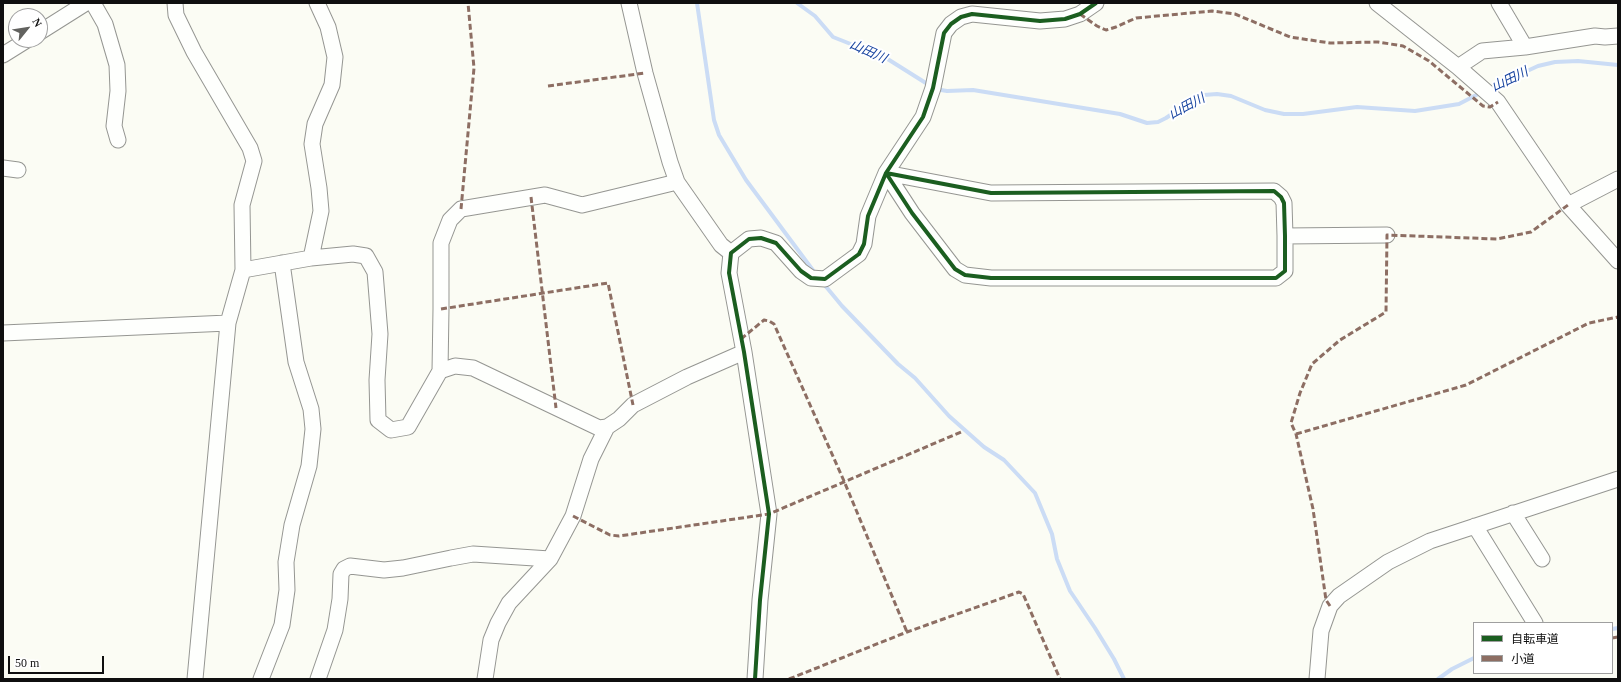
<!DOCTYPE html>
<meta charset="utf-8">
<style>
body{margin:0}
#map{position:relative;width:1621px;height:682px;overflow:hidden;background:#fbfcf4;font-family:"Times New Roman","Noto Sans JP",serif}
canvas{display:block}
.frame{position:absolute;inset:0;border:4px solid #0f0f0f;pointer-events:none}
.legend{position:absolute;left:1473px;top:622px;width:140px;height:52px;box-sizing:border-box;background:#fff;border:1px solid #9f9f9f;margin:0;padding:5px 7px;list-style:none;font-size:12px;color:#0f0f0f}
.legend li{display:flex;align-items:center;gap:8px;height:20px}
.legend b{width:20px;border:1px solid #9f9f9f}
.north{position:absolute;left:8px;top:8px;width:40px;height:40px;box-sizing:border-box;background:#fff;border:1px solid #9f9f9f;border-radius:50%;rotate:60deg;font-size:11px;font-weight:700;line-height:16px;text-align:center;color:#0f0f0f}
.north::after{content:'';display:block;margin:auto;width:14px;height:18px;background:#62625f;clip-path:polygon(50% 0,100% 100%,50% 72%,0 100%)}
.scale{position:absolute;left:8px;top:656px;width:96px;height:18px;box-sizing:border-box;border:2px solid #0f0f0f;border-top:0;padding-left:5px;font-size:12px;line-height:14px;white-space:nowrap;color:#0f0f0f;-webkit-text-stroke:3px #fff;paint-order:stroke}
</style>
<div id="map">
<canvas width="1621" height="682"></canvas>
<div class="frame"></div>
<ul class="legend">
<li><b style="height:5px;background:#1b5e20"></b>自転車道</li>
<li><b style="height:5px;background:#8d6e63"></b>小道</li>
</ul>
<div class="north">N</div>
<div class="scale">50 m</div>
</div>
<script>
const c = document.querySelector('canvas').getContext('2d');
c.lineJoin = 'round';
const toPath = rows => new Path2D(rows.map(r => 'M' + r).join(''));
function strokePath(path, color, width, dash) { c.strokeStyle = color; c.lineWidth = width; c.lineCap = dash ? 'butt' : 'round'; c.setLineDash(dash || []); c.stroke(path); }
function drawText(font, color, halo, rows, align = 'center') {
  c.font = font + ' "Times New Roman","Noto Sans JP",serif'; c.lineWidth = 4; c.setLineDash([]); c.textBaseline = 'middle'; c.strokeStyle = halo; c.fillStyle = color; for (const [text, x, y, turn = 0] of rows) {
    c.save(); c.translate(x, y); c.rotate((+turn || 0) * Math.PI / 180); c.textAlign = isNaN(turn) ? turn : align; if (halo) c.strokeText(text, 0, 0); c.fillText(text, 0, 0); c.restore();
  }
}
const stream = toPath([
 [697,3,714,120,719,135,746,180,815,273],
 [797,3,815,16,833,37,886,58,929,85],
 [935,89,947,91,973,90,1120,114,1147,123,1158,122,1166,118,1193,100,1204,95,1217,94,1231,96,1265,110,1284,114,1303,114,1357,107,1415,111,1459,104,1482,92],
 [1488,89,1538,66,1555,62,1578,61,1618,65],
 [823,283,842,306,898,364,915,378,949,416,984,447,1004,460,1035,493,1052,534,1057,559,1070,591,1095,628,1114,659,1124,679],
 [1612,629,1618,628],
 [1438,679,1452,669,1474,658]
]);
const minor = toPath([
 [93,3,105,24,117,65,118,91,114,126,118,140],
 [175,3,176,15,194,52,250,148,254,161,242,205,243,270,228,323,195,679],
 [629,3,645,73,670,162,677,182,721,245,731,253],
 [1377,3,1458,67,1498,102,1568,205,1618,261],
 [1499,3,1525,47],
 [40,32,86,3],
 [3,55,27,40],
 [1458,67,1482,51,1525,47,1595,36,1605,37,1618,36],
 [3,168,18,170],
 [886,173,991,193,1274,191,1281,197,1284,203,1285,236,1285,271,1276,278,991,278,965,275,955,269,912,213,886,173],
 [1568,205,1618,179],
 [1285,236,1387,235],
 [311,258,321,211,319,188,312,144,315,124,332,85,335,57,328,27,317,3],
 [243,270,311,258,353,254,366,256,375,272,380,334,377,380,378,420,391,430,408,427,440,371,455,366,473,368,599,428,607,427,619,419,633,405,687,377,744,352],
 [3,333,228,323],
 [440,371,441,309,441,243,450,220,461,209,545,195,582,205,677,182],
 [1513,513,1542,559],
 [1475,526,1535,623],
 [261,679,282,625,287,590,286,562,292,525,309,466,313,429,311,409,296,362,282,263],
 [318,679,335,630,340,599,341,574,344,569,350,566,384,570,403,568,451,558,473,554,550,559],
 [485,679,491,640,498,623,509,603,550,559,573,516,591,459,607,427],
 [755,679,760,600,769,514,744,352,729,273,731,253,749,239,761,238,776,243,801,271,811,278,825,279,859,254,864,244,868,216,886,173,923,117,933,88,944,33,951,24,961,17,972,14,1040,21,1065,19,1080,14,1096,3],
 [1317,679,1321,631,1330,606,1339,596,1388,562,1430,541,1618,479]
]);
const quiet = toPath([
 [1080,14,1097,26,1106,30,1116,27,1136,18,1212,11,1235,14,1290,37,1330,43,1378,42,1403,46,1429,61,1483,106,1490,107,1498,102],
 [548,86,645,73],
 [531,197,556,408],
 [461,209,474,68,468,3],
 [441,309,608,283,633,405],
 [741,339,764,320,769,321,774,324,844,481,907,632],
 [1296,434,1466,385,1589,323,1618,317],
 [573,516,610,535,619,536,769,514,961,432],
 [1330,606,1326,600,1313,509,1296,434,1291,423,1300,393,1312,364,1340,340,1386,312,1387,235,1497,239,1531,232,1568,205],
 [1612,638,1618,637],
 [789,679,907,632,1019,592,1023,594,1060,679]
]);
const cycleway = toPath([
 [886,173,991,193,1274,191,1281,197,1284,203,1285,236,1285,271,1276,278,991,278,965,275,955,269,912,213,886,173],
 [755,679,760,600,769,514,744,352,729,273,731,253,749,239,761,238,776,243,801,271,811,278,825,279,859,254,864,244,868,216,886,173,923,117,933,88,944,33,951,24,961,17,972,14,1040,21,1065,19,1080,14,1096,3]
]);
const waterNames = [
 ["山田川",868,52,24],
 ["山田川",1510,80,-26],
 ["山田川",1187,107,-28]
];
strokePath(stream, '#cbdcf5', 4);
strokePath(minor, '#959692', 17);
strokePath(minor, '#fefffd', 15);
strokePath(quiet, '#8d6e63', 3, [6, 3]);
strokePath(cycleway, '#1b5e20', 4);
drawText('italic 13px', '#1844a0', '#fff', waterNames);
</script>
